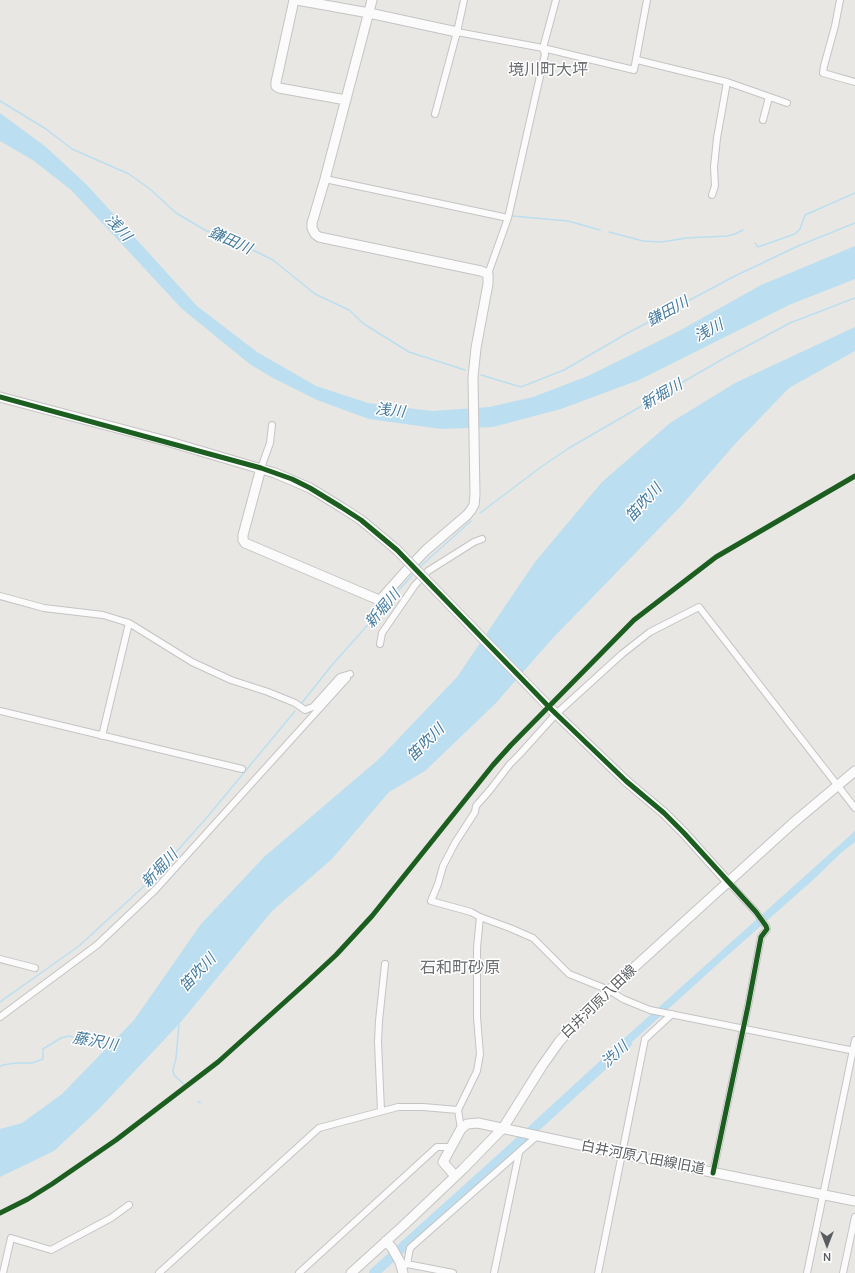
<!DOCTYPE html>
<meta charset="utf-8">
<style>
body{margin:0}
#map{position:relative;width:855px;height:1273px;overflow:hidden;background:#e9e7e3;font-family:Manrope,sans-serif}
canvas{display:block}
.north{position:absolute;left:807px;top:1225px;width:40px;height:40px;-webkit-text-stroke:3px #fff;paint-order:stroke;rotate:180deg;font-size:11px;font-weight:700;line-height:16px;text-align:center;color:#5a5d60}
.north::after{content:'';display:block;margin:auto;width:14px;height:18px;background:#5a5d60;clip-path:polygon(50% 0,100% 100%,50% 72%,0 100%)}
</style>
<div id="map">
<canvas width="855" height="1273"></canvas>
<div class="north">N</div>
</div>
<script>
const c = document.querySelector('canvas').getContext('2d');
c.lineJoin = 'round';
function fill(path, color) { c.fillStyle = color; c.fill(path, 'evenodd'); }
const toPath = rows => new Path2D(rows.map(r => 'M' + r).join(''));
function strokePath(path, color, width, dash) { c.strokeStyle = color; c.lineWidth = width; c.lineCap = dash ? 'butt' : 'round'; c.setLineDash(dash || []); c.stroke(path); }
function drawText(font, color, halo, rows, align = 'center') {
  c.font = font + ' Manrope,"Noto Sans JP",sans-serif'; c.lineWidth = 3; c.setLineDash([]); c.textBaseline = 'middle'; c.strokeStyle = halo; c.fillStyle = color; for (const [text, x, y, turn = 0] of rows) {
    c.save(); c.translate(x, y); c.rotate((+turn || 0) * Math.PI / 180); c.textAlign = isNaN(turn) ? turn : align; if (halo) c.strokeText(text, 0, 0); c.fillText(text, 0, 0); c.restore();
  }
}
const water = toPath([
 [0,113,46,147,87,185,197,306,257,352,316,386,368,403,432,411,489,407,533,397,588,376,679,331,761,285,855,246,855,279,789,305,639,380,561,409,493,427,441,429,369,419,317,400,273,378,251,365,182,309,119,241,71,190,34,161,0,141],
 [855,327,855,351,789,388,735,444,681,506,552,639,495,704,425,771,389,792,332,859,272,911,180,1023,98,1110,54,1151,0,1177,0,1129,22,1123,62,1094,134,1020,201,924,264,857,380,758,457,677,535,562,602,482,670,423,735,383],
 [855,831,855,842,842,852,813,880,719,963,622,1051,610,1051]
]);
const stream = toPath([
 [0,101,46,129,72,149,129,174,150,189,176,213,205,230,255,251,273,260,315,294,349,310,364,324,409,352,465,370],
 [512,216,568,221,600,230],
 [609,232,643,241,662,242,686,238,727,236,735,234,743,230],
 [755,243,758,247,795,234,800,229,805,215,855,193],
 [481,375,521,387,564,370,626,334,733,277,798,246,855,223],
 [480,513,541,467,569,448,721,360,790,323,855,298],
 [419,568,424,563,471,521],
 [301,704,332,665,415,572],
 [0,1002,79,946,155,876,209,815,295,711],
 [179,1024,176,1058,173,1070,174,1075,177,1078,185,1085],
 [0,1066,3,1065,16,1063,32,1063,43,1059,43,1049,61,1038,69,1036,111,1045],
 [198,1101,200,1103]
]);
const river = toPath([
 [374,1273,517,1144,627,1043]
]);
const street = toPath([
 [840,0,835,26,824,66,823,73,855,82],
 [457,32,543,48,634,70,647,0],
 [637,60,727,82,787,103],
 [435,114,457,32,464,0],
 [763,120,769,97],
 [325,179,508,218],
 [712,195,715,186,714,167,717,138,727,82],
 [488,274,508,218,545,54,543,48,556,0],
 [261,468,270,443,272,425],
 [0,596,44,608,103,615,129,623,192,662,231,680,268,692,295,703,305,710,313,707,340,677,350,674],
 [380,644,382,633,415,585,428,571,474,542,482,539],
 [0,711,242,769],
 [102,736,129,623],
 [855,808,699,607,650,632,622,654,556,714,519,755,510,764,490,790,476,806,475,812,455,843,443,866,438,884,431,901,471,912,480,917,510,928,533,938,569,974,609,990,623,999,650,1010,855,1051],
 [0,959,35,968],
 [0,1017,97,945,155,890,347,678],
 [381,1111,378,1042,379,1021,385,964],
 [461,1129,458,1110,477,1071,480,1054,477,1017,477,948,480,917],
 [713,1173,748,1006,761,937,767,929,766,926,756,912,728,882],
 [407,1264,410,1248,537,1136],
 [404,1266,407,1264,453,1273],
 [3,1273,11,1238,51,1250,111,1218,129,1205],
 [159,1273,319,1128,398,1107,423,1107,458,1110],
 [299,1273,437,1147,451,1147],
 [494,1273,519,1153],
 [598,1273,645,1039,672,1014],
 [807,1273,855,1040],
 [843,1273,855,1217]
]);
const secondary = toPath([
 [294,0,276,82,276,86,279,88,346,100],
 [297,0,369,13,457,32],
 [0,397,170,442,275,473,310,488,341,507,361,520,397,550],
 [261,468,243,535,243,540,245,543,379,600,382,598,406,571,426,550,467,515,471,510,474,505,475,495,473,377,476,348,488,284,488,274,481,271,319,237,315,234,312,228,312,223,325,179,372,0],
 [552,710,626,781,664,813,684,833,728,882],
 [455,1176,443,1162,461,1129,467,1124,478,1123,622,1154,855,1201],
 [386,1241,392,1248,400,1262,403,1273],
 [351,1273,404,1225,463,1169,503,1128,542,1066,559,1042,585,1012,793,823,855,771]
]);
const secondaryBridge = toPath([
 [397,550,552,710]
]);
const cycleway = toPath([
 [0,397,261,468,292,479,310,488,341,507,361,520,397,550,552,710,626,781,664,813,684,833,756,912,766,926,767,929,761,937,748,1006,713,1173],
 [0,1213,28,1199,52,1184,116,1140,218,1062,307,982,336,955,372,916,493,765,511,745,634,620,716,557,855,476]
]);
const streetNames = [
 ["白井河原八田線",599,1002,-44],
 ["白井河原八田線旧道",643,1158,11]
];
const waterNames = [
 ["浅川",118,228,48],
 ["鎌田川",230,241,24],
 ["鎌田川",668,312,-29],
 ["浅川",709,331,-28],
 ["新堀川",662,395,-30],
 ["浅川",390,411,6],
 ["笛吹川",644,503,-48],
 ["新堀川",383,609,-49],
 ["笛吹川",426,743,-45],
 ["新堀川",160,869,-47],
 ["笛吹川",198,973,-47],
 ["藤沢川",95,1042,10],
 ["渋川",615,1055,-42]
];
const quarterNames = [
 ["境川町大坪",548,71],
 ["石和町砂原",460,969]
];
fill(water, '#bbdff0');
strokePath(stream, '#bbdff0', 1.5);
strokePath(river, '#bbdff0', 10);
strokePath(street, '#c5c4c4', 8);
strokePath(secondary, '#c4c4c4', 11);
strokePath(street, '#fcfbfb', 6);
strokePath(secondary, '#fcfbfb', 9);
strokePath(secondaryBridge, '#c4c4c4', 11, []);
strokePath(secondaryBridge, '#fcfbfb', 9);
strokePath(cycleway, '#1b5e20', 5);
drawText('14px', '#5a5d60', '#fff', streetNames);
drawText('italic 15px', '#457a9c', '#fff', waterNames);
drawText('16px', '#6b6f72', '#fff', quarterNames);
</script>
